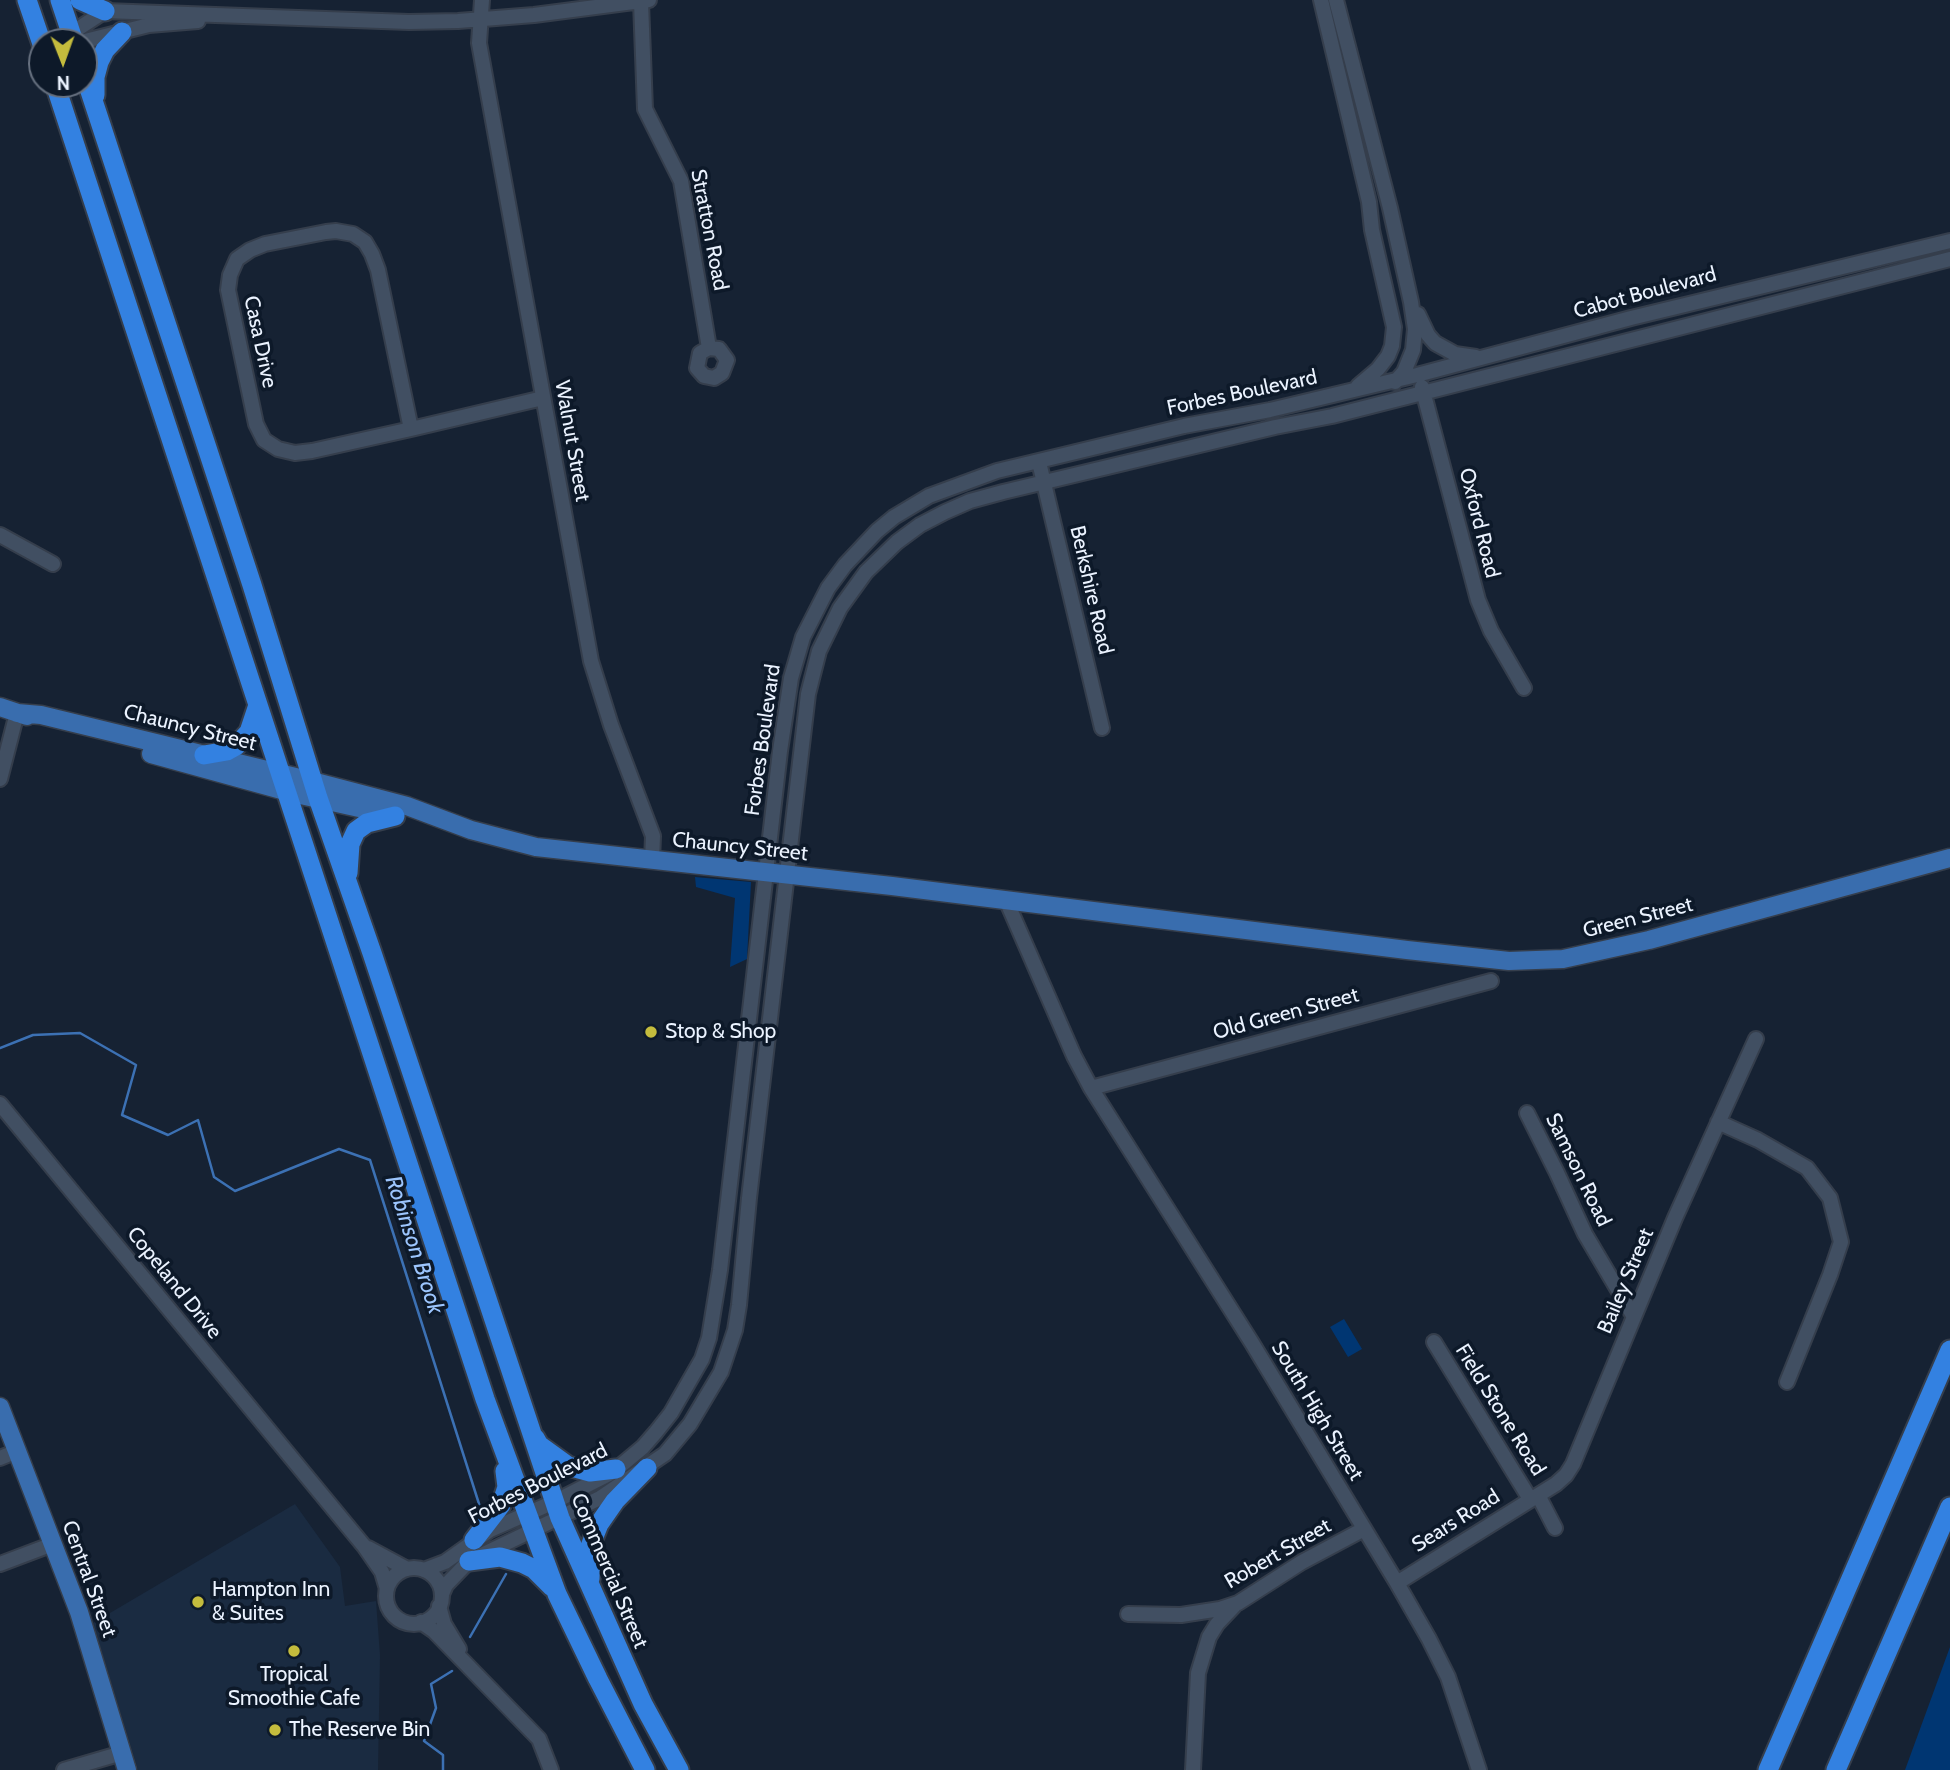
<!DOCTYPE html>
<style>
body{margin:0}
#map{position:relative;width:1950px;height:1770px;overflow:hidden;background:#162233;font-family:Cabin,sans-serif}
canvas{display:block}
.north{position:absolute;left:28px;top:28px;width:70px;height:70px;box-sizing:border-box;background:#0d1929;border:2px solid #66707f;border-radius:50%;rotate:179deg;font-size:19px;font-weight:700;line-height:28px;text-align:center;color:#ebf3ff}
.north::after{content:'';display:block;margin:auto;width:24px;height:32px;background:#c4bc3d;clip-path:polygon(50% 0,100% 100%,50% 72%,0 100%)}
</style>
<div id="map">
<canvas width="1950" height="1770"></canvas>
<div class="north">N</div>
</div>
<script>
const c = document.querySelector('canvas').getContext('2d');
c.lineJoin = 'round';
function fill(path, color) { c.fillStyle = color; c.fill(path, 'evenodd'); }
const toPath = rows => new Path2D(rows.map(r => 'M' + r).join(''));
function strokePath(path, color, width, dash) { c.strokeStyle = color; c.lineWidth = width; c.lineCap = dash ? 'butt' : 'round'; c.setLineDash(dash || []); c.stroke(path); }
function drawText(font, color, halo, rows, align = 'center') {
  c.font = font + ' Cabin,sans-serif'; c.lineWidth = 7; c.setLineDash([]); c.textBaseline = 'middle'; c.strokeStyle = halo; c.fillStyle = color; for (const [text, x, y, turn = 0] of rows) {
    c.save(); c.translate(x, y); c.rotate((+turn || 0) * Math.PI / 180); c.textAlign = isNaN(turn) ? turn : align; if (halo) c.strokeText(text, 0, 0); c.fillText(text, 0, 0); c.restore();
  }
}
const built = toPath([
 [295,1504,340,1567,345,1606,376,1601,380,1655,378,1770,138,1770,93,1623]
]);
const green = toPath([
 [695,877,751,882,747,959,730,967,735,898,696,887],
 [1344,1319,1362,1349,1348,1357,1330,1327],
 [1950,1647,1950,1770,1905,1770]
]);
const stream = toPath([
 [0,1048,33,1035,80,1033,136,1065,122,1115,168,1135,198,1120,214,1177,235,1191,339,1149,370,1160,480,1507],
 [470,1637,506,1574],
 [443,1770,443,1755,424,1741,436,1708,431,1684,452,1671]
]);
const minor = toPath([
 [482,0,479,43,591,661,611,725,653,836,652,861],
 [1321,0,1369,202,1372,230,1394,327,1392,346,1388,356,1378,369,1358,386],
 [1336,0,1390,208,1411,302,1415,329,1413,350,1404,372,1395,382],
 [641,2,645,109,681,181,709,348,700,353,697,368,704,376,714,378,722,373,727,360,719,349,709,348],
 [58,42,105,11,409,22,458,21,534,15,649,0],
 [81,42,149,25,198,21],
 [1418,314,1428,335,1435,343,1455,354,1476,357],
 [1422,387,1478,600,1491,631,1524,688],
 [411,429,378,270,372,254,365,242,353,234,336,231,326,232,265,244,250,250,237,259,230,275,228,290,256,424,264,440,278,449,295,453,312,451,411,429,543,398],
 [1039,462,1102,728],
 [0,535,53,564],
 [0,779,17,713],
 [1006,900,1074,1056,1091,1088,1252,1343,1397,1583,1429,1639,1448,1677,1479,1770],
 [1091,1088,1491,981],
 [0,1104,364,1546,382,1572,387,1589],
 [1527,1113,1557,1173,1585,1234,1634,1317],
 [1718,1122,1758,1140,1807,1168,1830,1198,1841,1242,1830,1275,1787,1382],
 [1434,1342,1530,1499],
 [0,1458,17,1451],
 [1538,1495,1555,1528],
 [368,1548,407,1569],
 [0,1564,53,1544],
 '386 1596a28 28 0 1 1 56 0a28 28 0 1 1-56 0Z',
 [424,1570,445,1562,490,1530,554,1502,613,1472,643,1447,656,1432,671,1413,702,1359,709,1338,720,1270,780,751,791,678,803,637,828,588,845,565,877,531,894,517,929,496,997,471,1184,426,1270,410,1417,375,1631,318,1950,241],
 [1397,1583,1556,1484,1566,1475,1573,1464,1675,1218,1756,1039],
 [442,1594,446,1585,469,1561,600,1498,665,1454,690,1424,721,1372,735,1330,739,1305,749,1198,808,694,819,651,840,608,866,572,897,542,920,525,945,512,970,501,1003,492,1275,427,1332,416,1950,259],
 [439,1606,444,1624,459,1649],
 [1128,1614,1181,1615,1220,1609,1238,1603,1302,1562,1364,1529],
 [421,1622,434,1631,539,1739,551,1770],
 [64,1770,122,1753],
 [1193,1770,1198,1673,1209,1637,1217,1624,1234,1606]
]);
const major = toPath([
 [0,707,27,716],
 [17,713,41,715,312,781,407,806,471,830,536,847,892,886,1407,950,1509,961,1563,959,1649,940,1950,858],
 [151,754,296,794,395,816],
 [0,1407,79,1612,127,1770]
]);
const highway = toPath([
 [27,0,42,44],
 [60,0,74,42],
 [80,0,105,11],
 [84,73,252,585,318,798,372,953,560,1518,643,1704,679,1770],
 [55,84,485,1399,557,1594,598,1679,645,1770],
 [95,95,95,77,99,62,105,50,122,32],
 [204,755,227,751,236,746,249,732,258,705],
 [348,873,350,844,356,831,367,823,395,816],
 [535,1438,539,1445,568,1466,590,1472,616,1469],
 [474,1540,501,1505,507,1487,505,1471],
 [469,1561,500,1557,522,1563,534,1569,552,1587],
 [590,1579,591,1544,599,1524,615,1501,647,1468],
 [1768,1770,1950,1350],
 [1836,1770,1950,1507]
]);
const markers = [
 [651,1032,7,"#c4bc3d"],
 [198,1602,7,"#c4bc3d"],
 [294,1651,7,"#c4bc3d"],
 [275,1730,7,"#c4bc3d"]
];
const streetNames = [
 ["Stratton Road",709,230,79],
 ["Cabot Boulevard",1645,293,-15],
 ["Casa Drive",260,342,78],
 ["Forbes Boulevard",1242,393,-12],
 ["Walnut Street",572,441,80],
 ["Oxford Road",1479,523,76],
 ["Berkshire Road",1091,590,77],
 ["Chauncy Street",190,728,14],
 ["Forbes Boulevard",763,740,-82],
 ["Chauncy Street",740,847,6],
 ["Green Street",1638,918,-14],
 ["Old Green Street",1286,1014,-15],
 ["Samson Road",1578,1170,64],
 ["Bailey Street",1626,1281,-67],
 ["Copeland Drive",174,1283,51],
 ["Field Stone Road",1500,1410,58],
 ["South High Street",1317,1411,59],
 ["Forbes Boulevard",538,1484,-27],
 ["Sears Road",1456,1521,-32],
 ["Robert Street",1278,1554,-30],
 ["Commercial Street",609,1571,67],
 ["Central Street",89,1579,70]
];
const poiNames = [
 ["Stop & Shop",665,1032],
 ["Hampton Inn",212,1590],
 ["& Suites",212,1614],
 ["Tropical",294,1675,"center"],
 ["Smoothie Cafe",294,1699,"center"],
 ["The Reserve Bin",289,1730]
];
const waterNames = [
 ["Robinson Brook",414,1245,72]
];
fill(built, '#1a2b41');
fill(green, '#003672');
strokePath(stream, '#3c71b4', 2.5);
strokePath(minor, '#353e4c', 18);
strokePath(major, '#353e4c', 21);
strokePath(highway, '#353e4c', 23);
strokePath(minor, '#414f62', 14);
strokePath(major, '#396dae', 18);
strokePath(highway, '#3381e1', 19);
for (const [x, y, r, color] of markers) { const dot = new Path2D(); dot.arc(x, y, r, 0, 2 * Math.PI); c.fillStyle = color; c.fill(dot); strokePath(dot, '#0d1929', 2.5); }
drawText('21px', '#ebf3ff', '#0d1929', streetNames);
drawText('21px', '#ebf3ff', '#0d1929', poiNames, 'left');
drawText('italic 23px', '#9cc5fd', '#0d1929', waterNames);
</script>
